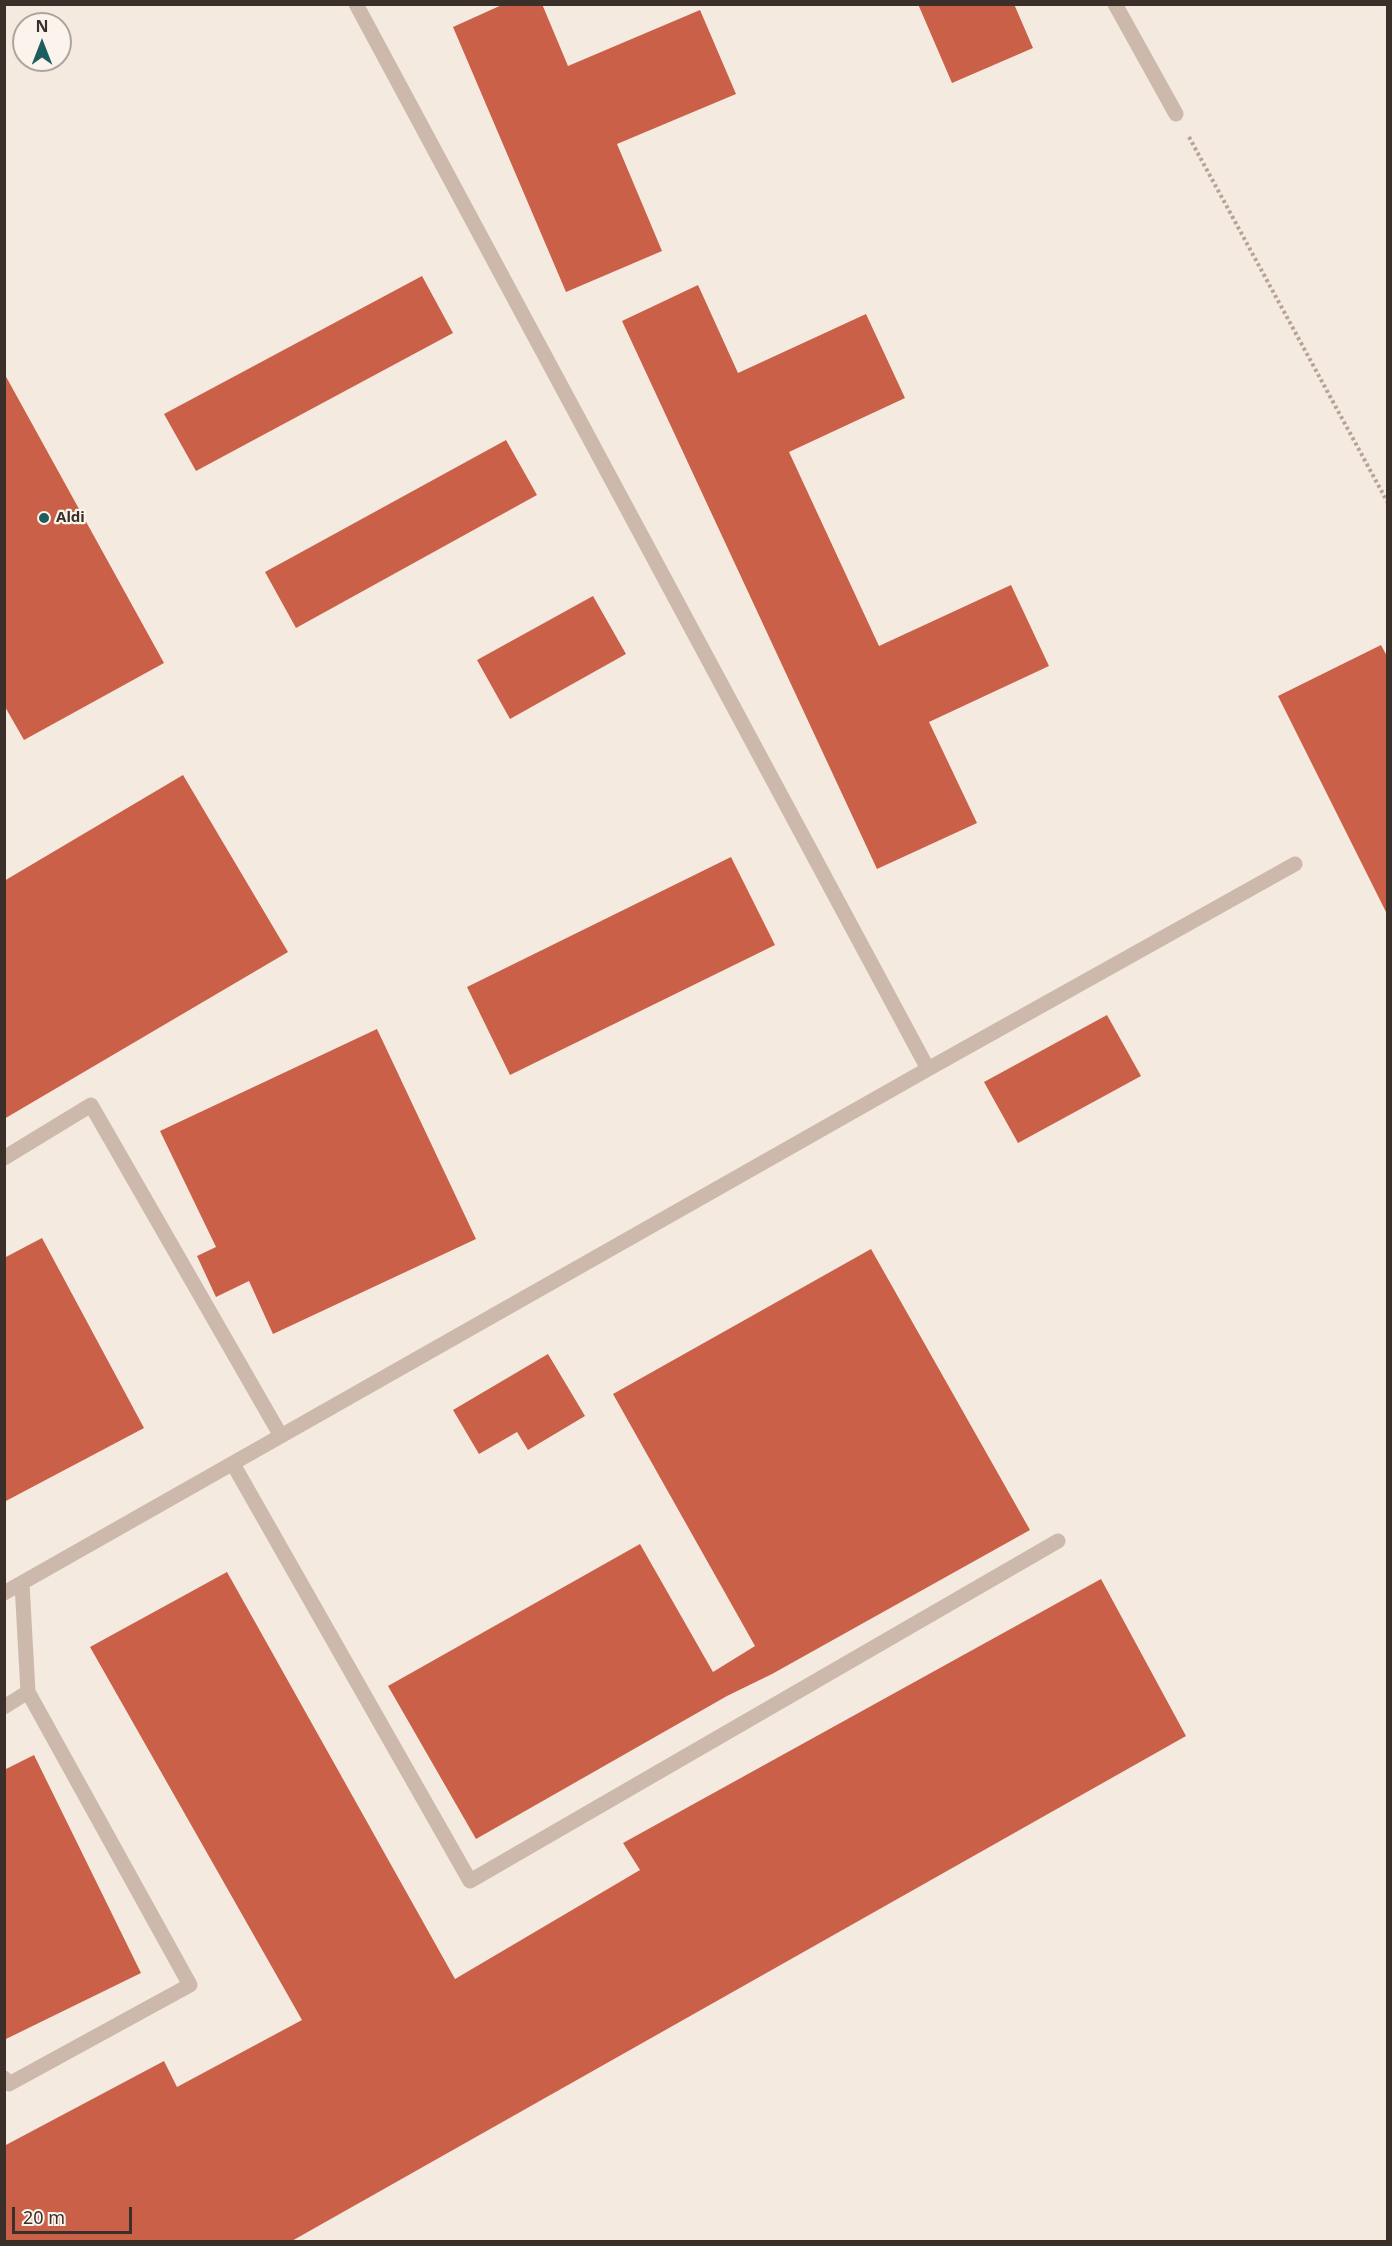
<!DOCTYPE html>
<style>
body{margin:0}
#map{position:relative;width:1392px;height:2246px;overflow:hidden;background:#f4eae0;font-family:"Noto Sans",sans-serif}
canvas{display:block}
.frame{position:absolute;inset:0;border:6px solid #3b2f2a;pointer-events:none}
.north{position:absolute;left:12px;top:12px;width:60px;height:60px;box-sizing:border-box;background:#fbf4ed;border:2px solid #aea59f;border-radius:50%;rotate:0deg;font-size:16px;font-weight:700;line-height:24px;text-align:center;color:#3b2f2a}
.north::after{content:'';display:block;margin:auto;width:21px;height:27px;background:#1e5e5f;clip-path:polygon(50% 0,100% 100%,50% 72%,0 100%)}
.scale{position:absolute;left:12px;top:2207px;width:120px;height:27px;box-sizing:border-box;border:3px solid #3b2f2a;border-top:0;padding-left:8px;font-size:18px;line-height:21px;white-space:nowrap;color:#3b2f2a;-webkit-text-stroke:4px #fbf4ed;paint-order:stroke}
</style>
<div id="map">
<canvas width="1392" height="2246"></canvas>
<div class="frame"></div>
<div class="north">N</div>
<div class="scale">20 m</div>
</div>
<script>
const c = document.querySelector('canvas').getContext('2d');
c.lineJoin = 'round';
function fill(path, color) { c.fillStyle = color; c.fill(path, 'evenodd'); }
const toPath = rows => new Path2D(rows.map(r => 'M' + r).join(''));
function strokePath(path, color, width, dash) { c.strokeStyle = color; c.lineWidth = width; c.lineCap = dash ? 'butt' : 'round'; c.setLineDash(dash || []); c.stroke(path); }
function drawText(font, color, halo, rows, align = 'center') {
  c.font = font + ' "Noto Sans",sans-serif'; c.lineWidth = 4.5; c.setLineDash([]); c.textBaseline = 'middle'; c.strokeStyle = halo; c.fillStyle = color; for (const [text, x, y, turn = 0] of rows) {
    c.save(); c.translate(x, y); c.rotate((+turn || 0) * Math.PI / 180); c.textAlign = isNaN(turn) ? turn : align; if (halo) c.strokeText(text, 0, 0); c.fillText(text, 0, 0); c.restore();
  }
}
const building = toPath([
 [504,4,542,4,568,66,700,10,736,94,617,144,662,251,566,292,453,27],
 [918,4,1014,4,1033,48,952,83],
 [422,276,453,333,196,471,164,414],
 [698,285,738,373,866,314,905,398,789,452,879,646,1011,585,1049,666,929,722,977,823,877,869,622,321],
 [4,373,164,663,24,740,4,705],
 [506,440,537,495,296,628,265,572],
 [593,596,626,654,510,719,477,660],
 [1381,645,1388,658,1388,916,1278,696],
 [183,775,288,952,4,1119,4,881],
 [731,857,775,945,510,1075,467,987],
 [1107,1015,1141,1076,1018,1143,984,1082],
 [377,1029,476,1239,273,1334,249,1281,216,1297,197,1256,216,1247,160,1131],
 [42,1238,144,1428,4,1502,4,1258],
 [871,1249,1030,1530,772,1674,727,1696,476,1839,388,1686,640,1544,713,1672,755,1646,613,1394],
 [548,1354,585,1416,528,1450,517,1432,479,1454,453,1410],
 [227,1572,455,1979,640,1870,623,1843,1101,1579,1186,1736,290,2242,4,2242,4,2146,164,2061,177,2087,302,2020,90,1647],
 [34,1755,141,1973,6,2039,4,1770]
]);
const path = toPath([
 [1189,137,1388,503]
]);
const minor = toPath([
 [356,4,928,1069],
 [1115,4,1176,114],
 [4,1158,91,1105,281,1436],
 [233,1464,470,1881,1058,1541],
 [4,1593,928,1069,1295,864],
 [4,1707,28,1692],
 [4,2078,9,2084,190,1985,28,1692,22,1584]
]);
const markers = [
 [44,518,6,"#1e5e5f"]
];
const poiNames = [
 ["Aldi",56,518]
];
fill(building, '#ca6048');
strokePath(path, '#b9a295', 4, [3, 3]);
strokePath(minor, '#cdb9ab', 15);
for (const [x, y, r, color] of markers) { const dot = new Path2D(); dot.arc(x, y, r, 0, 2 * Math.PI); c.fillStyle = color; c.fill(dot); strokePath(dot, '#fbf4ed', 2); }
drawText('bold 15px', '#3b2f2a', '#fbf4ed', poiNames, 'left');
</script>
